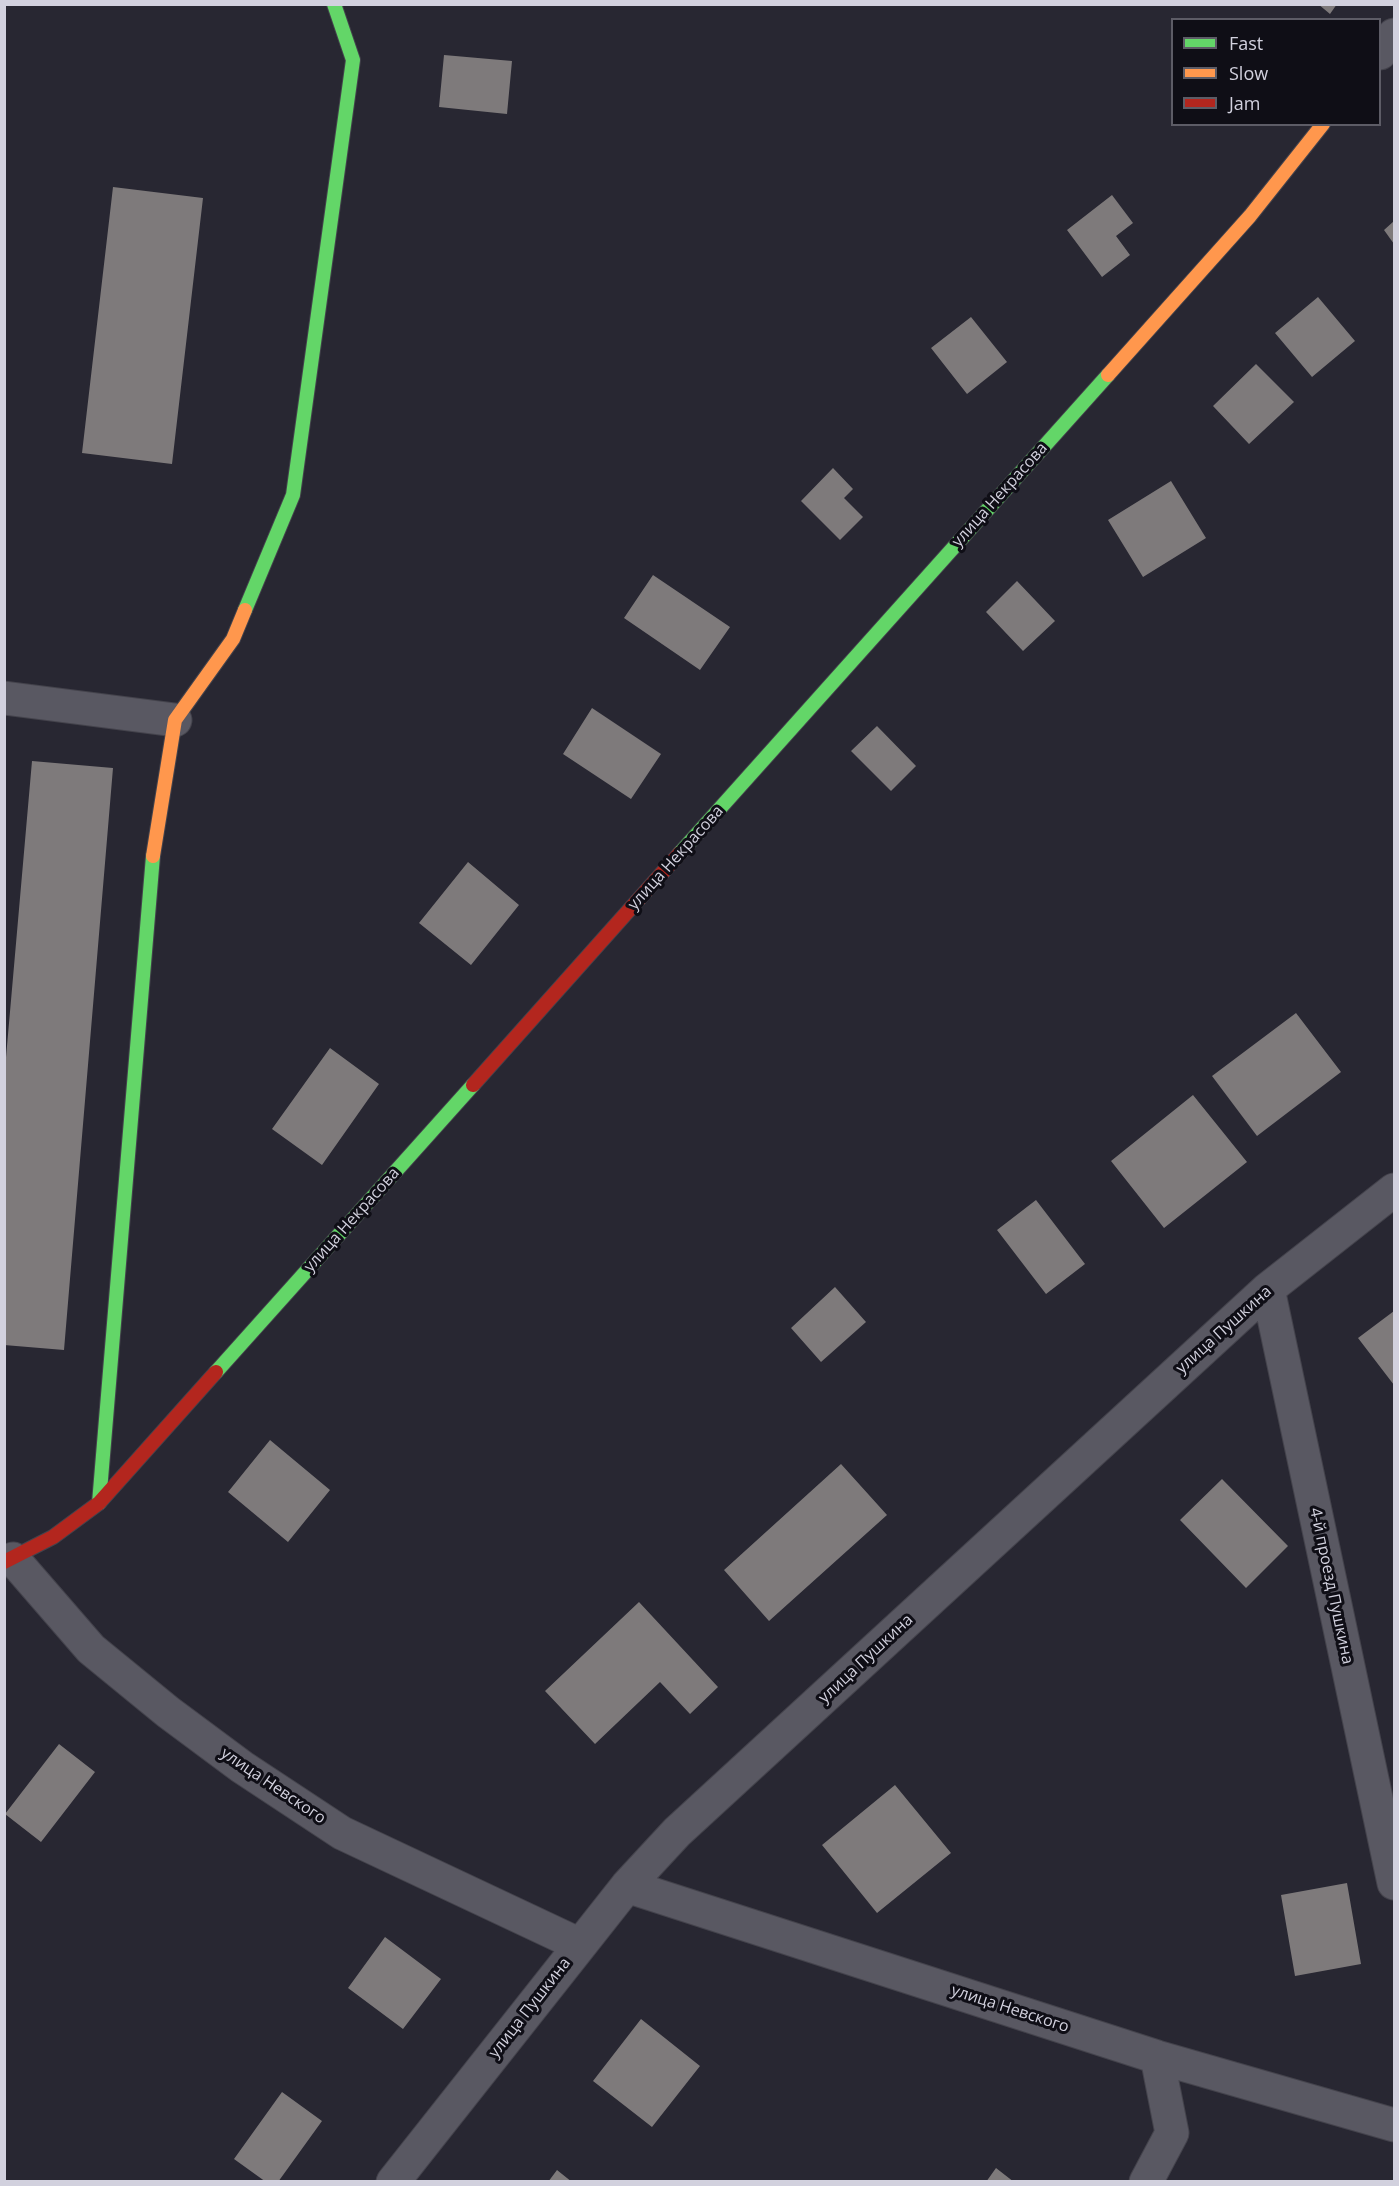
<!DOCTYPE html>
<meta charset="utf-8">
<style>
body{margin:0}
#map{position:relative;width:1399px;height:2186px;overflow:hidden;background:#282732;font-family:"Open Sans",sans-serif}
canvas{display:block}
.frame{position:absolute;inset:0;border:6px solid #d2d1de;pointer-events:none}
.legend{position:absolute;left:1171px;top:18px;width:210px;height:108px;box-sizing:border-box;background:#0f0e16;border:2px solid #5d5c66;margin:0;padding:8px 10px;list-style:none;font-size:18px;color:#d2d1de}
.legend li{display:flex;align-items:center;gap:12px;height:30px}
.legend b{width:30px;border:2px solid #5d5c66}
</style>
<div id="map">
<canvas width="1399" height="2186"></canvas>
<div class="frame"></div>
<ul class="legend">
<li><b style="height:8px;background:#63d668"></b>Fast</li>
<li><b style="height:8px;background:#ff974d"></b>Slow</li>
<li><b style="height:8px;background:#b3261e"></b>Jam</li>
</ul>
</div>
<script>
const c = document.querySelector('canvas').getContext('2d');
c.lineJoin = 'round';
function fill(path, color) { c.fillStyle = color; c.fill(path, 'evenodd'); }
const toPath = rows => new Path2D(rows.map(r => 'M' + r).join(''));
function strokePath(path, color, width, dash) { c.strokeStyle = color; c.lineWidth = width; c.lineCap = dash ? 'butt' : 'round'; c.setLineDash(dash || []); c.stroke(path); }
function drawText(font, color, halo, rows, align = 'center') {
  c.font = font + ' "Open Sans",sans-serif'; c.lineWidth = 6; c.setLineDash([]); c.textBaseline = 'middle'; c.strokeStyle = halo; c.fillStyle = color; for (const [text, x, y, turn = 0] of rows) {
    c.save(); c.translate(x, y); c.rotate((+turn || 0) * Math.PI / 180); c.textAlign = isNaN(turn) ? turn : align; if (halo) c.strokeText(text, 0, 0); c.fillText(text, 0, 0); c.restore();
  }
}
const building = toPath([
 [1318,4,1337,4,1330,14],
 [444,55,512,61,507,114,439,107],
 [113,187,203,198,172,464,82,453],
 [1112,195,1133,223,1116,236,1130,255,1102,277,1067,230],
 [1394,221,1394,244,1384,230],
 [1318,297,1355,341,1312,377,1275,333],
 [971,317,1007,362,967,394,931,348],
 [1256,364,1294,402,1249,444,1213,406],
 [833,468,853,489,844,498,863,517,840,540,801,501],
 [1171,481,1206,538,1143,577,1108,520],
 [653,575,730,627,700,670,624,618],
 [1017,581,1055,621,1023,651,986,612],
 [592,708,661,754,631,799,563,754],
 [877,726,916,766,891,791,851,751],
 [32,761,113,768,64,1350,4,1345,4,1080],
 [468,862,519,905,471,965,419,923],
 [1296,1013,1341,1072,1257,1136,1212,1076],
 [330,1048,379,1084,322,1165,272,1129],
 [1193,1095,1247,1162,1164,1228,1111,1161],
 [1036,1200,1085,1264,1046,1294,997,1230],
 [835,1287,866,1322,821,1362,791,1328],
 [1394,1311,1394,1385,1358,1338],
 [270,1440,330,1490,288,1542,228,1492],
 [841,1464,887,1515,769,1621,724,1570],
 [1222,1479,1288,1546,1246,1588,1180,1520],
 [639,1602,718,1687,690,1714,660,1682,595,1744,545,1691],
 [59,1744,95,1772,41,1842,5,1814],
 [895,1785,951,1853,877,1913,822,1845],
 [1347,1883,1361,1964,1295,1976,1281,1895],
 [385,1937,441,1979,403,2029,348,1988],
 [641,2019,700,2066,652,2127,593,2081],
 [282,2092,322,2121,278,2182,266,2182,234,2159],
 [996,2168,1014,2182,986,2182],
 [557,2170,572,2182,548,2182]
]);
const street = toPath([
 [1380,53,1394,35],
 [4,698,175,720],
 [1268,1289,1394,1883],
 [13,1559,91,1649,168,1712,242,1767,342,1833,580,1945],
 [627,1886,1157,2057,1394,2125],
 [393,2182,627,1886,677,1832,1268,1289,1394,1190],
 [1146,2182,1172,2133,1157,2057]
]);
const fast = toPath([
 [245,610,293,495,353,60,334,4],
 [680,853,1108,375],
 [216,1372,473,1085],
 [99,1503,153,856]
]);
const slow = toPath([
 [1108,375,1250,216,1323,124],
 [153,856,175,720,233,639,245,610]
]);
const jam = toPath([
 [473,1085,680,853],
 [4,1562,53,1537,99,1503,216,1372]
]);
const streetNames = [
 ["улица Некрасова",1000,495,-48],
 ["улица Некрасова",676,858,-48],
 ["улица Некрасова",352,1220,-48],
 ["улица Пушкина",1224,1330,-42],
 ["4-й проезд Пушкина",1331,1586,78],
 ["улица Пушкина",866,1659,-43],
 ["улица Невского",273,1786,34],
 ["улица Пушкина",530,2008,-52],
 ["улица Невского",1010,2009,18]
];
fill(building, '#7e7a7b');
strokePath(street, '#44434c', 35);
strokePath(fast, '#44434c', 16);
strokePath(slow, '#44434c', 16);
strokePath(jam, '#44434c', 16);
strokePath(street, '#595862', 33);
strokePath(fast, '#63d668', 14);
strokePath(slow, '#ff974d', 14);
strokePath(jam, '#b3261e', 14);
drawText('16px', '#d2d1de', '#0f0e16', streetNames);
</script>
